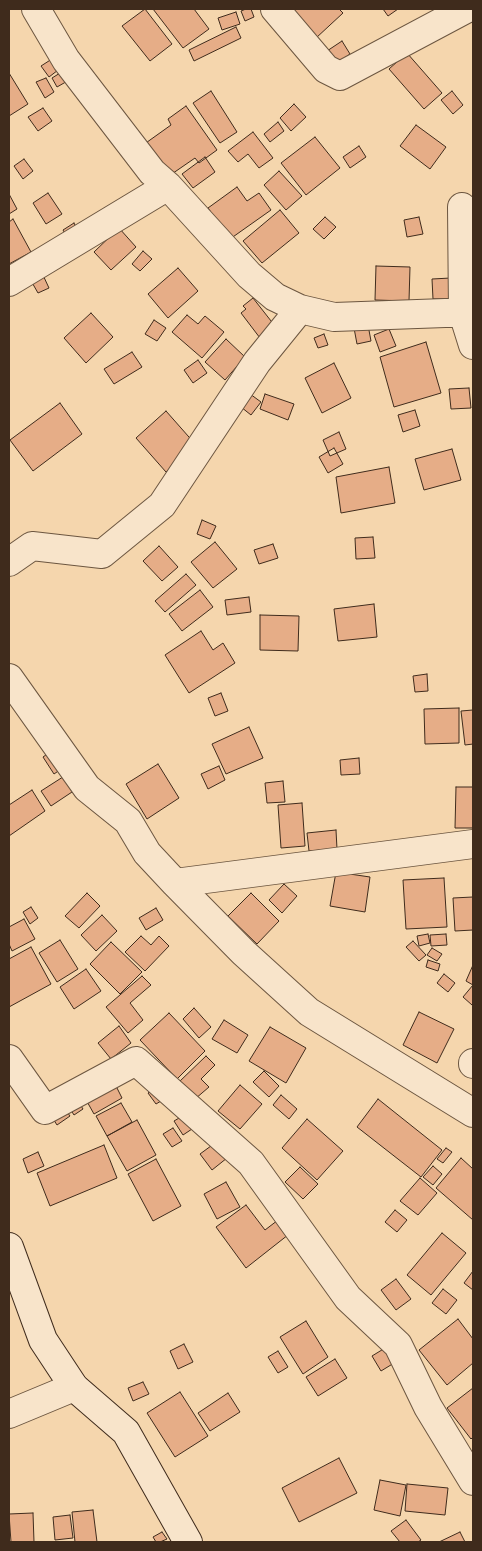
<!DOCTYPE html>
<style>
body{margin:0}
#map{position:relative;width:482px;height:1551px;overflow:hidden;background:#f5d6ad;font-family:"Old Standard TT",serif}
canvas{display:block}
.frame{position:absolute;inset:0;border:10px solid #3f2b1c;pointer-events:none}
</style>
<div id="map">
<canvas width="482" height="1551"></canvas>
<div class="frame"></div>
</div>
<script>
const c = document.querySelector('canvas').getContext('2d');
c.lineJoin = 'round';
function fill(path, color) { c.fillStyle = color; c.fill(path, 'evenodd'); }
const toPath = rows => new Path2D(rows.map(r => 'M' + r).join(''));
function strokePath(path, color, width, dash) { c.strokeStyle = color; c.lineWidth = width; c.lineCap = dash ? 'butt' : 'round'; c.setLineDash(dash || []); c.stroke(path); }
const building = toPath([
 [145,9,172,44,150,61,122,26,145,9],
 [153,9,194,9,209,29,183,48,153,9],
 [246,9,251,9,254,17,245,21,241,11,246,9],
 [295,9,339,9,343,13,316,38,292,12,295,9],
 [383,9,398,9,388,16,383,9],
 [236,12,240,24,222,30,218,18,236,12],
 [236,27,241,38,194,61,189,50,236,27],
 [342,41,350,54,333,66,324,53,342,41],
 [407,53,442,93,424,109,389,69,407,53],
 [55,57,62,67,49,77,41,66,55,57],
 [65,70,71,79,57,87,52,78,65,70],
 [9,73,28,104,9,116,9,73],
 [46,78,54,92,45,98,36,82,46,78],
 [211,91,237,132,220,143,193,103,211,91],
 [452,91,463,105,453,114,441,100,452,91],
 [294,104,306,117,291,131,280,118,294,104],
 [186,106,217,150,199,163,195,158,166,178,143,145,171,125,168,119,186,106],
 [43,108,52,121,38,131,28,117,43,108],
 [278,122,284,131,270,142,264,134,278,122],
 [416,125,446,147,430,169,400,146,416,125],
 [253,132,273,158,259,168,248,154,238,162,228,151,253,132],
 [315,137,340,168,306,195,281,163,315,137],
 [359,146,366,157,350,168,343,157,359,146],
 [205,157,215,172,193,188,182,174,205,157],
 [24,159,33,171,23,179,14,166,24,159],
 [279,171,302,196,286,210,264,185,279,171],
 [237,187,247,201,259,193,271,210,230,239,208,208,237,187],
 [48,193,62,214,46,224,33,203,48,193],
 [9,194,17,209,9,214,9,194],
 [280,210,299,233,262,263,243,241,280,210],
 [325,217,336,227,324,239,313,229,325,217],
 [419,217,423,234,407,237,404,220,419,217],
 [13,219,31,252,9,264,9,222,13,219],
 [74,223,79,233,68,239,63,230,74,223],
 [119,228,136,247,111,270,94,252,119,228],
 [143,251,152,259,140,271,132,264,143,251],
 [376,266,410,267,409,301,375,300,376,266],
 [178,268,198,291,168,318,148,294,178,268],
 [42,273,49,288,38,293,30,279,42,273],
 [451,278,451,299,433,299,432,279,451,278],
 [253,298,275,326,260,338,241,313,246,309,243,306,253,298],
 [91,313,113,337,86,363,64,338,91,313],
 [187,315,198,324,205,316,224,332,202,358,172,332,187,315],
 [154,320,166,328,157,341,145,334,154,320],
 [368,325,371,341,357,344,354,328,368,325],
 [389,329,396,346,380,352,374,335,389,329],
 [324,334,328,345,318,348,314,338,324,334],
 [226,339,245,357,225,380,205,362,226,339],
 [426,342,441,393,394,407,380,357,426,342],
 [132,352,142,367,114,384,104,369,132,352],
 [198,360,207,373,193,383,184,370,198,360],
 [334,363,351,398,322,413,305,378,334,363],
 [469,388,471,408,451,409,449,389,469,388],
 [246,391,261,402,251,415,236,403,246,391],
 [265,394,294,404,288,420,260,409,265,394],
 [60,403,82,434,33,471,10,440,60,403],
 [415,410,420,426,403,432,398,415,415,410],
 [166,411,196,445,166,472,136,438,166,411],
 [339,432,346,449,330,456,323,440,339,432],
 [334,448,343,464,328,473,319,457,334,448],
 [452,449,461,480,424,490,415,459,452,449],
 [389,467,395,503,341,513,336,477,389,467],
 [202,520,216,526,210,539,197,534,202,520],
 [373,537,375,558,356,559,355,538,373,537],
 [215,542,237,569,213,588,191,562,215,542],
 [273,544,278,558,259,564,254,550,273,544],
 [159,546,178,567,162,581,143,561,159,546],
 [186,574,196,585,165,612,155,601,186,574],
 [200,590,213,607,182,631,169,614,200,590],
 [249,597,251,612,227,615,225,600,249,597],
 [374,604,377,637,338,641,334,609,374,604],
 [260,615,299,616,298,651,260,650,260,615],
 [201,631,213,650,223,643,235,663,189,693,165,655,201,631],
 [427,674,428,691,415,692,413,676,427,674],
 [221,693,228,711,215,716,208,698,221,693],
 [459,708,459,743,425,744,424,709,459,708],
 [473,710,473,744,465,745,461,711,473,710],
 [249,727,263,758,226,774,212,744,249,727],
 [53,750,64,767,54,774,43,757,53,750],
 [359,758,360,774,341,775,340,760,359,758],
 [158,764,179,798,147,819,126,784,158,764],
 [219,766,225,780,208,789,201,774,219,766],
 [66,775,75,790,51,806,41,791,66,775],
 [283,781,285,802,267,803,265,783,283,781],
 [456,787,473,787,473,828,455,828,456,787],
 [32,790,45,811,9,836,9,805,32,790],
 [302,803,305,846,281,848,278,805,302,803],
 [336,830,337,849,309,851,307,833,336,830],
 [336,872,370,877,365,912,330,906,336,872],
 [444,878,447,927,406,929,403,880,444,878],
 [284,884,297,896,282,913,269,900,284,884],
 [87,893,100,906,79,928,65,916,87,893],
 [251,893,279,921,257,944,228,916,251,893],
 [473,897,473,930,455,931,453,898,473,897],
 [31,907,38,918,30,924,23,912,31,907],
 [156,908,163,920,146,930,139,918,156,908],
 [102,915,117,931,96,951,81,935,102,915],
 [24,919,35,939,12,951,9,944,9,927,24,919],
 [428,934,430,943,419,946,417,936,428,934],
 [446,934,447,945,431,946,430,935,446,934],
 [141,936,151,945,159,936,169,946,145,971,125,952,141,936],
 [60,940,78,969,57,982,39,953,60,940],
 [413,941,426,955,419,961,406,947,413,941],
 [111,942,142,972,120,994,90,964,111,942],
 [31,947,51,984,9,1007,9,959,31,947],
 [432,948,442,954,437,961,427,955,432,948],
 [428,960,440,964,438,971,426,967,428,960],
 [473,965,473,985,466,981,473,965],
 [86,969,101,991,74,1009,60,987,86,969],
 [444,974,455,983,448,992,437,983,444,974],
 [142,976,151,985,130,1003,143,1020,128,1033,106,1007,142,976],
 [473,985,473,1003,472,1005,463,997,473,985],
 [194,1008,211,1027,199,1038,183,1019,194,1008],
 [419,1012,454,1029,437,1063,403,1045,419,1012],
 [169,1013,205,1051,177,1079,140,1040,169,1013],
 [224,1020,248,1035,237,1053,212,1039,224,1020],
 [119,1026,131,1043,111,1059,98,1043,119,1026],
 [270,1027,306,1048,286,1083,249,1061,270,1027],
 [206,1056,215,1065,201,1079,209,1087,195,1099,179,1082,206,1056],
 [264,1071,279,1086,269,1097,253,1082,264,1071],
 [114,1082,122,1098,94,1114,85,1098,114,1082],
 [240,1085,262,1104,240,1129,218,1111,240,1085],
 [158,1086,166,1098,156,1104,148,1093,158,1086],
 [281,1095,297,1109,289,1119,273,1105,281,1095],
 [76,1098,83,1109,74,1115,67,1104,76,1098],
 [378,1099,442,1150,421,1177,357,1127,378,1099],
 [121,1103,132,1122,107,1136,96,1116,121,1103],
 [62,1105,70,1116,57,1125,50,1114,62,1105],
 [186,1114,195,1127,183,1135,174,1121,186,1114],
 [307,1119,343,1151,317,1180,282,1148,307,1119],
 [137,1120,156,1155,127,1171,107,1136,137,1120],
 [173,1128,182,1141,172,1147,163,1134,173,1128],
 [215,1143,227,1158,212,1170,200,1154,215,1143],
 [104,1145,117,1178,50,1206,37,1173,104,1145],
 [446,1148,452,1152,443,1163,437,1159,446,1148],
 [38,1152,44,1166,28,1173,23,1159,38,1152],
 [461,1158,473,1169,473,1220,436,1188,461,1158],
 [156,1159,181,1206,153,1221,128,1174,156,1159],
 [433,1166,442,1174,433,1185,423,1177,433,1166],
 [300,1167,318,1184,303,1199,285,1182,300,1167],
 [420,1178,437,1193,418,1215,400,1201,420,1178],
 [226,1182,240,1207,217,1219,204,1194,226,1182],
 [246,1205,265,1230,282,1217,293,1231,246,1268,216,1227,246,1205],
 [395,1210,407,1220,397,1232,385,1222,395,1210],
 [442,1233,466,1253,431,1295,407,1275,442,1233],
 [473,1271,473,1290,464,1283,473,1271],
 [396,1279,411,1299,396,1310,381,1290,396,1279],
 [443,1289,457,1300,446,1314,432,1303,443,1289],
 [458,1319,473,1339,473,1363,447,1385,419,1350,458,1319],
 [306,1321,328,1357,303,1374,280,1337,306,1321],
 [184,1344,193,1362,178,1369,170,1351,184,1344],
 [390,1345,399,1360,381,1371,372,1356,390,1345],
 [278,1351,288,1367,278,1373,268,1357,278,1351],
 [335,1359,347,1378,318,1396,306,1377,335,1359],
 [143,1382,149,1394,133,1401,128,1388,143,1382],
 [473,1388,473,1437,471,1439,447,1408,473,1388],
 [180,1392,208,1436,175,1457,147,1413,180,1392],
 [228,1393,240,1412,210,1431,198,1413,228,1393],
 [339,1458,357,1493,299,1522,282,1488,339,1458],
 [380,1480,406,1485,400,1516,374,1510,380,1480],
 [407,1484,448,1488,445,1515,405,1511,407,1484],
 [93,1510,97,1542,75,1542,72,1512,93,1510],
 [33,1513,34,1542,11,1542,9,1514,33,1513],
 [70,1515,73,1538,55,1540,53,1517,70,1515],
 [406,1520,421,1540,418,1542,400,1542,391,1531,406,1520],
 [162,1532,167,1539,160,1542,156,1542,153,1537,162,1532],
 [460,1532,465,1542,439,1542,460,1532]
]);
const street = toPath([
 [36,9,66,60,152,172,168,186,249,275,275,297,300,309,334,317,473,312],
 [275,9,326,69,340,76,466,9],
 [462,207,463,313,473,345],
 [9,282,168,186],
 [9,562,32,546,102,554,162,505,257,362,300,309],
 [9,678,87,788,128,821,147,853,175,883,244,953,309,1012,473,1113],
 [175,883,473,844],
 [9,1059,45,1110,136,1061,251,1163,348,1298,398,1345,428,1407,473,1481],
 [473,1063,473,1064],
 [9,1414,74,1387]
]);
const secondary = toPath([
 [9,1247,43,1340,74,1387,126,1432,188,1542]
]);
fill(building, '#e6ad87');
strokePath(building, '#3f2b1c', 1);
strokePath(street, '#6c5640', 30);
strokePath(secondary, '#3f2b1c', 30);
strokePath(street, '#f8e4ca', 28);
strokePath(secondary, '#f8e4ca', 28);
</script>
